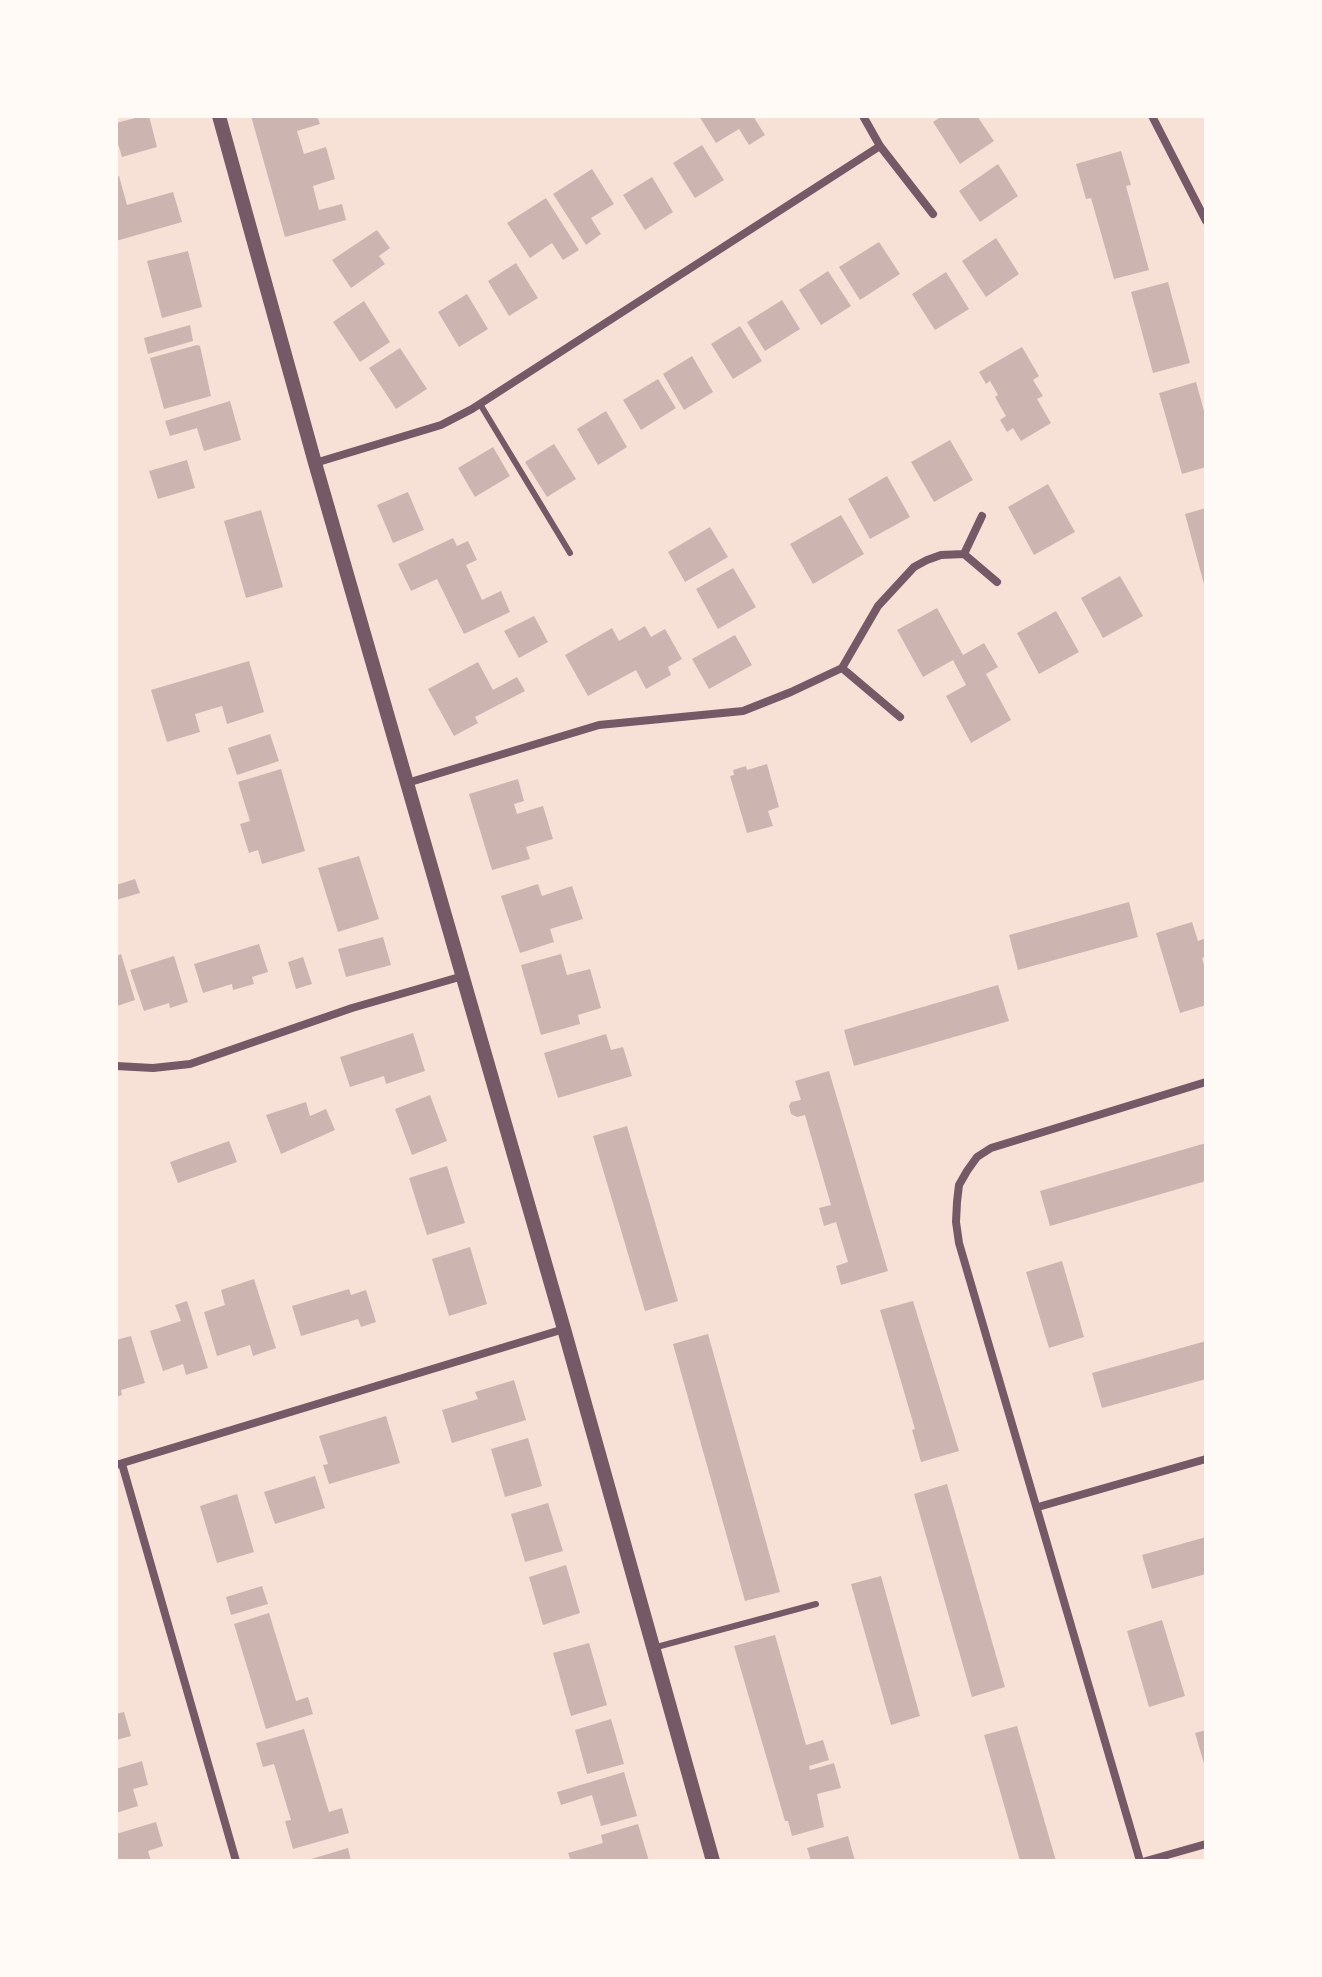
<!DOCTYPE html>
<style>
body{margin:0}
#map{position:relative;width:1322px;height:1977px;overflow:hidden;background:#f7e1d7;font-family:"Times New Roman",serif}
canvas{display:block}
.frame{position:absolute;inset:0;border:118px solid #fffaf5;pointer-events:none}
</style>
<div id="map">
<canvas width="1322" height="1977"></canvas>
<div class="frame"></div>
</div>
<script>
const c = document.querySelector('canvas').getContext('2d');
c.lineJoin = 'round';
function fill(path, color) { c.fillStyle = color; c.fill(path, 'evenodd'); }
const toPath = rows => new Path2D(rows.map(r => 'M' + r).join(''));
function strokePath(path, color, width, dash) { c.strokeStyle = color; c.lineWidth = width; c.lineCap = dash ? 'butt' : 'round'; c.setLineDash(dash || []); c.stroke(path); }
const building = toPath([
 [143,116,149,116,157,147,122,157,116,137,116,123],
 [251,116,317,116,320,124,297,131,304,154,326,147,335,179,313,186,319,210,342,204,346,220,285,237],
 [699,116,753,116,765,135,749,145,739,129,716,143],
 [942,116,977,116,994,141,960,164,933,122],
 [702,145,724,180,695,198,673,163],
 [1121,151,1131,185,1126,186,1149,270,1114,279,1091,198,1086,199,1076,164],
 [998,164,1018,196,980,222,959,191],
 [592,169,614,204,591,218,601,234,586,245,553,194],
 [119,176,127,205,173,192,182,222,116,241,116,177],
 [652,177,673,212,645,230,623,195],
 [546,198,579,250,563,260,552,243,530,258,507,223],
 [377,230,390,248,379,256,385,264,351,288,332,260],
 [996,238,1019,274,986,297,962,261],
 [879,242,900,274,860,300,839,267],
 [188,251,202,307,162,318,147,261],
 [516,263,538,298,509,316,488,281],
 [828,271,851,306,821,325,799,290],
 [946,272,969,309,935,330,912,294],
 [1168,282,1190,363,1153,373,1131,292],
 [467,294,488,329,459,347,438,312],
 [782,300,800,329,765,351,747,322],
 [364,301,390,342,360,362,333,322],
 [190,325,193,341,148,354,144,338],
 [740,326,762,361,733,379,711,344],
 [197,345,200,346,211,396,164,409,150,358],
 [1022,347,1039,376,1033,380,1043,396,1037,399,1051,423,1021,441,1013,428,1007,432,1000,420,1006,416,995,397,998,395,990,381,986,384,979,372],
 [400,348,427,389,396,409,369,368],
 [692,356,713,392,684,410,663,374],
 [658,379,676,408,641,430,623,400],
 [1196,382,1206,418,1206,467,1182,474,1159,393],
 [230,401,241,440,204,451,197,428,170,436,165,421],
 [606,411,627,447,598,465,577,429],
 [950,440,973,480,934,502,911,462],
 [554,444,576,479,547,497,525,462],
 [493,447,510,476,475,497,458,468],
 [187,460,195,488,158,499,149,471],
 [887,476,910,517,870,539,848,499],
 [1048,484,1075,532,1034,555,1008,507],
 [408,492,424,530,393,543,377,505],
 [1206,508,1206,588,1205,588,1185,514],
 [261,510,283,587,246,598,224,521],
 [841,515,864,554,813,584,790,544],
 [710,527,728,557,685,582,668,552],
 [453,538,457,546,468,541,477,560,466,565,482,600,501,591,510,612,464,634,437,579,411,591,398,564],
 [733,568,756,607,718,629,696,589],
 [1120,576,1143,616,1103,638,1081,598],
 [937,608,963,655,984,643,998,667,986,674,1011,720,971,743,946,696,966,685,953,660,923,677,897,630],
 [1056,611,1079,652,1039,674,1017,633],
 [534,616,548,642,519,658,504,631],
 [645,626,651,637,665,629,682,659,668,667,671,675,646,689,636,670,588,696,565,655,612,628,619,641],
 [735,635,752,665,709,689,692,659],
 [249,661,264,712,227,724,222,706,195,714,200,732,167,742,151,690],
 [478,662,493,690,517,677,525,691,475,717,478,723,454,736,428,689],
 [270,734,279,761,237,775,228,748],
 [767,764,779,807,768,811,773,826,747,833,730,776,734,775,733,770,746,766,747,770],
 [281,769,305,851,262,864,258,850,249,853,240,824,250,821,238,782],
 [518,779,524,801,514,804,517,814,543,806,553,839,526,847,530,859,492,870,469,794],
 [359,856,379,919,338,932,318,868],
 [135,879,140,893,116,900,116,885],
 [538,884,542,896,572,886,583,919,550,929,554,942,520,953,501,896],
 [1129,902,1138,937,1018,970,1009,935],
 [1192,922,1198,941,1206,938,1206,957,1202,958,1206,972,1206,1005,1180,1013,1156,933],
 [383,937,391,965,346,977,338,949],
 [259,944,268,972,252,977,254,984,233,990,232,984,203,993,194,964],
 [121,954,135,1000,117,1006,116,956],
 [561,954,567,975,590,969,601,1008,578,1015,580,1024,541,1035,521,965],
 [174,956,188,1002,170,1008,169,1003,144,1011,130,970],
 [303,957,312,984,296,989,288,962],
 [998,985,1009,1021,854,1066,844,1030],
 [413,1033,425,1071,386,1084,384,1076,350,1087,340,1057],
 [606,1034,611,1050,623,1047,632,1076,558,1098,544,1053],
 [829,1071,888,1271,841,1285,836,1266,848,1262,836,1222,824,1226,819,1208,831,1205,805,1115,797,1117,791,1114,789,1106,791,1102,801,1100,795,1081],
 [430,1095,447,1141,412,1155,395,1109],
 [306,1102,310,1116,326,1109,335,1130,281,1154,266,1115],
 [627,1126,678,1301,645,1311,593,1136],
 [229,1141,237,1162,178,1183,170,1162],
 [1206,1143,1206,1181,1050,1226,1040,1191],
 [447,1166,465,1223,427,1235,409,1178],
 [470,1247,487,1304,449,1316,432,1259],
 [1062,1261,1084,1337,1049,1348,1026,1272],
 [254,1279,276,1348,253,1356,250,1345,217,1356,204,1312,225,1305,221,1290],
 [349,1289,351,1295,366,1290,376,1322,361,1327,358,1319,301,1336,292,1306],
 [187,1301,208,1368,186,1375,183,1364,163,1371,150,1331,181,1321,175,1305],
 [913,1301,959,1451,921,1462,912,1430,915,1429,880,1310],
 [708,1334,780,1592,745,1601,673,1344],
 [131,1336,145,1383,121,1390,122,1395,116,1397,116,1340],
 [1206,1341,1206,1379,1102,1408,1092,1373],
 [514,1380,526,1420,452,1443,442,1410,478,1399,475,1392],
 [386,1416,400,1463,329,1484,323,1465,328,1464,319,1436],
 [528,1438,542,1486,505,1497,491,1449],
 [315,1476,325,1508,275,1524,264,1492],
 [947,1484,1005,1687,972,1697,914,1494],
 [237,1494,254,1552,217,1563,200,1506],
 [548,1503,563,1551,525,1562,511,1514],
 [1206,1537,1206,1574,1152,1589,1142,1555],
 [566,1565,580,1613,543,1625,529,1577],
 [881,1576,920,1716,891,1725,851,1584],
 [262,1586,268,1604,231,1615,226,1597],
 [269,1613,296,1701,308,1697,313,1714,266,1729,234,1624],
 [1162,1620,1185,1696,1149,1707,1127,1631],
 [775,1635,806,1745,823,1740,829,1760,809,1766,810,1770,834,1763,841,1788,817,1794,824,1827,792,1836,788,1821,785,1821,734,1646],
 [589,1643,607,1705,571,1716,553,1653],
 [124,1712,131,1736,116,1740,116,1714],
 [611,1719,624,1764,587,1774,575,1730],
 [1017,1726,1056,1861,1020,1861,984,1735],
 [304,1729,329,1812,342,1808,349,1833,293,1849,285,1821,291,1820,274,1764,263,1767,256,1743],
 [1206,1730,1206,1767,1205,1767,1195,1733],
 [142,1761,148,1785,133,1789,138,1806,116,1813,116,1769],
 [624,1772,637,1816,601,1826,592,1795,561,1805,557,1792],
 [156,1822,163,1846,148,1851,151,1861,116,1861,116,1834],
 [638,1824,649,1861,571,1861,568,1853,603,1843,601,1835],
 [848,1836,855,1861,811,1861,807,1848],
 [348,1848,351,1861,308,1861,308,1860]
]);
const service = toPath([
 [480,404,570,553],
 [653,1648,816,1604]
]);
const minor = toPath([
 [863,116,880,146],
 [1152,116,1206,221],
 [315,463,441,425,472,409,880,146,933,214],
 [964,554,997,582],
 [842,668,900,717],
 [407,783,599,725,743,711,791,692,842,668,878,606,914,567,927,560,941,555,964,554,982,516],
 [116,1066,153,1068,190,1064,352,1008,463,976],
 [122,1464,236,1861],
 [116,1465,564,1329],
 [1038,1507,1206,1459],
 [1140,1861,959,1243,956,1222,957,1202,959,1185,967,1171,977,1157,991,1148,1206,1082],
 [1146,1861,1206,1844]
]);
const tertiary = toPath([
 [219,116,315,463,564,1329,713,1861]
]);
fill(building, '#ccb4b1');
strokePath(service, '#755966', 6);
strokePath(minor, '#755966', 8);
strokePath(tertiary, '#755966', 14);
</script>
